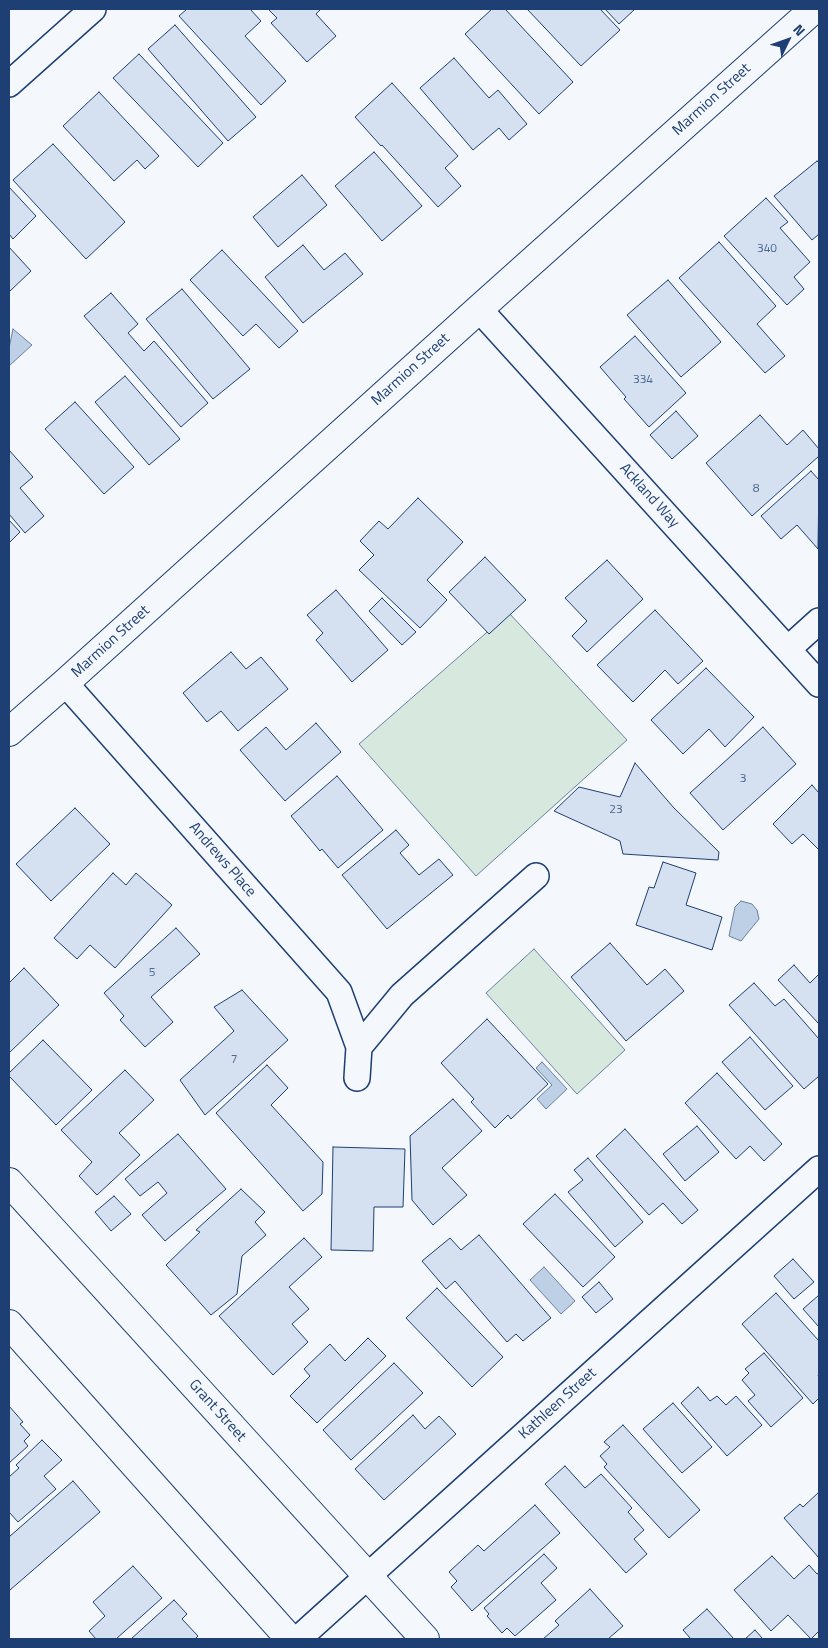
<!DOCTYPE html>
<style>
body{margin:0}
#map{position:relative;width:828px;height:1648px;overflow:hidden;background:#f4f7fb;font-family:"Titillium Web",sans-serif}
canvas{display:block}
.frame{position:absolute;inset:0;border:10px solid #1d3f73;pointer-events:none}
.north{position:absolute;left:763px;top:15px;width:50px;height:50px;-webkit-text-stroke:4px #f4f7fb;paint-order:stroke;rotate:48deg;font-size:14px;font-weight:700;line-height:20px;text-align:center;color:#1d3f73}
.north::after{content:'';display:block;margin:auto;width:18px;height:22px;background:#1d3f73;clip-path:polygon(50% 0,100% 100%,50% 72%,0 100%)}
</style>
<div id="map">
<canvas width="828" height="1648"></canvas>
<div class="frame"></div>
<div class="north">N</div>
</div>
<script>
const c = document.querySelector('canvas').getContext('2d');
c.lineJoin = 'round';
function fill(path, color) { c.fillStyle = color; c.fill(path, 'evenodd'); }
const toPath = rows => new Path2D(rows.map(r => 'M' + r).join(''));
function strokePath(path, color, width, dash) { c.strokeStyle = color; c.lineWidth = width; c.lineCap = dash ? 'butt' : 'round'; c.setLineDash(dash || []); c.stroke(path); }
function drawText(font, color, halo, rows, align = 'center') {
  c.font = font + ' "Titillium Web",sans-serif'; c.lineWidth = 4; c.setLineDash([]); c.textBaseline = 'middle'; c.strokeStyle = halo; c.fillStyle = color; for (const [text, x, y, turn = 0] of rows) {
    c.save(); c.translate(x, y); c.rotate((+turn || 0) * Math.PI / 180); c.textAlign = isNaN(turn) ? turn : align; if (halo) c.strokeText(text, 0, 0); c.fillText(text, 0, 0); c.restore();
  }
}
const green = toPath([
 [509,613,627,740,476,876,359,744,509,613],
 [534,949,625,1050,577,1094,486,993,534,949]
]);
const water = toPath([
 [13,329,32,345,9,366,9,348,13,329],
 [741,901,752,904,757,910,759,919,741,941,729,936,735,907,741,901],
 [542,1062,567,1089,546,1109,537,1099,552,1085,536,1068,542,1062],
 [544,1267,575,1301,561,1314,530,1280,544,1267]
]);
const building = toPath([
 [187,9,250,9,261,21,245,36,286,81,261,105,179,16,187,9],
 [268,9,321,9,316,14,336,36,307,62,271,23,277,18,268,9],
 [492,9,505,9,573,82,539,114,465,34,492,9],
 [527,9,600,9,620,30,581,66,527,9],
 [605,9,635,9,619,24,605,9],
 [175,25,256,117,228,141,148,49,175,25],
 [139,54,223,143,198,167,113,78,139,54],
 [454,58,489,98,498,90,527,124,509,140,499,128,473,150,420,88,454,58],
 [392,83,458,156,445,168,461,186,438,207,382,145,381,146,355,117,392,83],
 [99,92,159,156,145,169,137,160,114,181,63,126,99,92],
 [53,144,125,222,86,259,13,180,53,144],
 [374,152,422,206,382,241,335,186,374,152],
 [817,161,819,163,819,234,812,240,774,196,817,161],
 [302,175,327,205,278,247,253,217,302,175],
 [9,187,36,216,13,239,9,234,9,187],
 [766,198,788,222,780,228,810,262,794,277,804,289,787,305,724,236,766,198],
 [719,242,776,306,757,324,785,356,765,373,679,278,719,242],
 [303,245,324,270,345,253,363,274,303,323,265,277,303,245],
 [9,247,31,271,9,292,9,247],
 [222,250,298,331,279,348,256,324,243,336,190,280,222,250],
 [668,280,721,342,681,377,627,315,668,280],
 [182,289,250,369,213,399,146,319,182,289],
 [111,293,138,324,128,333,144,351,154,341,208,403,181,427,84,316,111,293],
 [635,336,686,393,649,427,624,399,626,397,600,367,635,336],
 [125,376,180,439,149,465,95,402,125,376],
 [75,402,134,467,104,494,45,429,75,402],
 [676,411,698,436,672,459,650,435,676,411],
 [760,415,787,445,803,430,819,449,819,456,752,516,706,463,760,415],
 [9,450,33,477,20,488,44,516,25,533,9,514,9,450],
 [811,471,819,480,818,549,797,525,781,539,761,516,811,471],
 [418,498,463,542,427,580,447,600,420,628,359,570,374,555,360,541,379,521,388,529,418,498],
 [9,520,20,532,9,543,9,520],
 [485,557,526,600,489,634,449,592,485,557],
 [607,560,643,599,587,652,572,636,587,621,565,598,607,560],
 [336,590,388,650,352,682,316,640,323,633,307,615,336,590],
 [382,598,416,632,402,645,369,611,382,598],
 [655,610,703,661,678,684,665,670,633,702,597,665,655,610],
 [231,652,246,669,261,657,288,689,238,731,221,711,207,722,183,693,231,652],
 [706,668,754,717,725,747,709,729,683,754,651,720,706,668],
 [316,723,341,752,285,801,240,750,266,727,286,750,316,723],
 [763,727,796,764,723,830,690,793,763,727],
 [635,763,674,808,719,852,718,860,623,854,620,841,554,811,579,787,620,797,635,763],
 [337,776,383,830,338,868,322,849,320,851,291,816,337,776],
 [812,785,819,793,819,850,803,834,792,844,773,824,812,785],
 [75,808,110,844,51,901,16,864,75,808],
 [396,830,409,845,400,853,419,875,439,859,453,875,387,929,342,875,396,830],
 [663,862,696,873,686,905,722,917,712,950,636,925,649,887,654,888,663,862],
 [113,873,126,885,136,873,172,905,115,968,90,945,77,959,54,938,113,873],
 [176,928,200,954,151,997,173,1022,145,1047,120,1020,124,1016,104,993,176,928],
 [610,943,647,985,665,969,684,991,626,1041,571,977,610,943],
 [794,965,810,983,819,974,819,1024,778,980,794,965],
 [24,968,59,1005,9,1053,9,983,24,968],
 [754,983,775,1006,784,999,819,1039,819,1076,804,1089,729,1005,754,983],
 [242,990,288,1040,205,1115,180,1080,234,1031,214,1007,242,990],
 [487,1019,548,1084,511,1119,508,1115,495,1128,471,1102,474,1099,441,1063,487,1019],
 [750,1037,793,1086,765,1110,722,1062,750,1037],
 [43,1040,92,1090,56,1125,9,1076,9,1073,43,1040],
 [267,1065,288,1088,271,1105,323,1162,322,1194,303,1211,216,1113,267,1065],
 [125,1070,154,1100,119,1133,140,1155,97,1195,79,1176,92,1162,61,1130,125,1070],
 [717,1073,782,1144,764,1161,750,1146,736,1159,685,1103,717,1073],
 [453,1099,482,1131,442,1168,467,1195,433,1225,412,1200,410,1136,453,1099],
 [697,1126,719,1152,685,1181,663,1154,697,1126],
 [625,1129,698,1210,682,1224,663,1203,649,1215,596,1156,625,1129],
 [178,1134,226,1189,165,1241,142,1215,167,1193,158,1182,140,1196,125,1179,178,1134],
 [333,1147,405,1149,403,1207,374,1207,373,1251,331,1250,333,1147],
 [588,1158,643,1222,615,1247,568,1192,583,1180,574,1170,588,1158],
 [241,1189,265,1212,255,1222,266,1235,242,1256,237,1294,211,1315,166,1265,200,1232,196,1230,241,1189],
 [555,1194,615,1257,583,1287,523,1224,555,1194],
 [114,1196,131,1214,111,1231,95,1212,114,1196],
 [479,1235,551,1318,523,1341,516,1334,507,1342,455,1281,446,1289,422,1261,450,1238,461,1250,479,1235],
 [304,1238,322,1257,289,1287,309,1309,292,1324,308,1342,273,1375,219,1316,304,1238],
 [793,1259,814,1282,794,1299,774,1276,793,1259],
 [599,1282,613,1299,596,1313,582,1297,599,1282],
 [437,1288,503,1357,472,1387,406,1318,437,1288],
 [776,1293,819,1341,819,1374,818,1376,819,1377,819,1398,813,1404,742,1324,776,1293],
 [819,1295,819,1327,803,1309,819,1295],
 [368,1338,386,1356,317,1423,290,1396,310,1376,304,1369,330,1344,345,1361,368,1338],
 [764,1353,803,1398,771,1427,748,1401,755,1395,742,1380,749,1373,745,1369,764,1353],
 [394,1363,423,1393,351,1460,323,1430,394,1363],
 [698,1387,710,1401,717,1396,726,1405,736,1396,762,1425,727,1456,681,1403,698,1387],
 [673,1403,712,1447,682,1473,643,1429,673,1403],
 [9,1406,23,1422,20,1424,30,1435,24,1441,28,1446,9,1463,9,1406],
 [413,1415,425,1429,439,1416,456,1434,384,1500,355,1469,413,1415],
 [623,1425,700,1510,669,1538,604,1467,607,1464,600,1456,610,1447,604,1442,623,1425],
 [42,1440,62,1460,44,1476,56,1489,18,1522,9,1512,9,1477,19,1468,16,1465,42,1440],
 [565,1466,585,1488,601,1474,632,1508,628,1512,644,1530,634,1539,647,1554,626,1573,545,1484,565,1466],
 [73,1481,100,1512,10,1590,9,1589,9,1537,73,1481],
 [819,1492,819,1558,784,1518,800,1504,803,1507,819,1492],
 [535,1505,560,1533,472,1611,451,1587,457,1581,449,1572,478,1545,484,1551,535,1505],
 [544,1554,557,1568,541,1583,556,1600,515,1636,507,1628,502,1633,487,1616,489,1614,484,1608,544,1554],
 [772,1556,794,1579,809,1565,817,1574,819,1573,819,1631,811,1639,788,1615,771,1631,734,1590,772,1556],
 [133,1566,162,1598,116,1639,96,1639,89,1631,105,1616,93,1602,133,1566],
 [590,1589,623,1626,608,1639,543,1639,559,1625,555,1621,590,1589],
 [174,1600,187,1614,182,1619,198,1636,195,1639,131,1639,174,1600],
 [707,1609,734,1639,691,1639,683,1630,707,1609],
 [755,1630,763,1639,745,1639,755,1630]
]);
const street = toPath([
 [9,84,93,9],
 [479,309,819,684],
 [788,649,819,621],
 [65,683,339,992,359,1047,402,995,536,876],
 [357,1078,359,1047],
 [298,1639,819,1169]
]);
const secondary = toPath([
 [9,732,65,683,479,309,814,9],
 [9,1182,425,1639],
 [9,1324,290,1639]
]);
const numberNames = [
 ["340",767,249],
 ["334",643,380],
 ["8",756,489],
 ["3",743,779],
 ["23",616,810],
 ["5",152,973],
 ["7",234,1060]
];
const streetNames = [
 ["Marmion Street",712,100,-42],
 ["Marmion Street",411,370,-42],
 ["Ackland Way",649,496,48],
 ["Marmion Street",111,642,-42],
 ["Andrews Place",222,860,49],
 ["Kathleen Street",558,1404,-42],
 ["Grant Street",217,1411,48]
];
fill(green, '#d7e8df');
strokePath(green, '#687fa3', 1);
fill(water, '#bed0e5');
strokePath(water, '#687fa3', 1);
fill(building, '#d5e0f0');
strokePath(building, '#1d3f73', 1);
strokePath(street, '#1d3f73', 28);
strokePath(secondary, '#1d3f73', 30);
strokePath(street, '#f4f7fb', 25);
strokePath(secondary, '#f4f7fb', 28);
drawText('12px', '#4b6792', null, numberNames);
drawText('15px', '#1d3f73', '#f4f7fb', streetNames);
</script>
